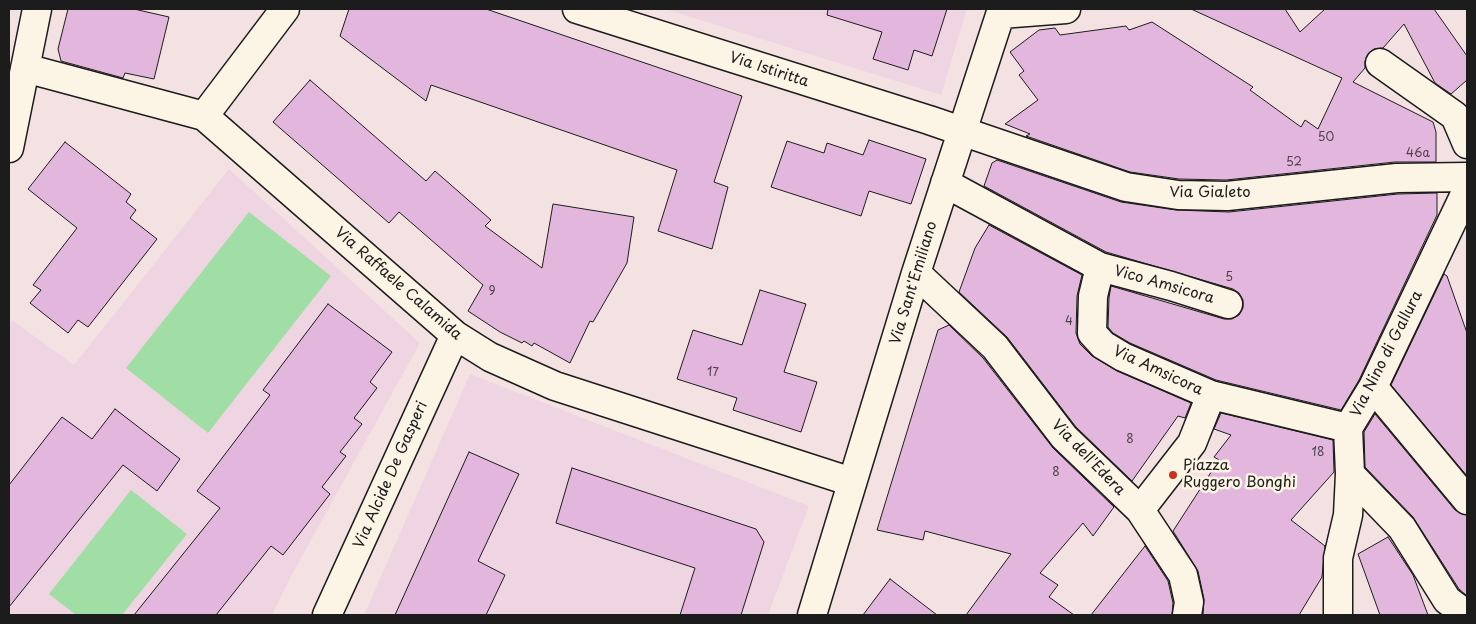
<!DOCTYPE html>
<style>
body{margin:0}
#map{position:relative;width:1476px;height:624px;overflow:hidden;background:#f4e2e3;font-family:"Playpen Sans",sans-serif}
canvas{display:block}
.frame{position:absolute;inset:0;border:10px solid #1c1c1c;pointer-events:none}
</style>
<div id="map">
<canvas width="1476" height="624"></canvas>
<div class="frame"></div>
</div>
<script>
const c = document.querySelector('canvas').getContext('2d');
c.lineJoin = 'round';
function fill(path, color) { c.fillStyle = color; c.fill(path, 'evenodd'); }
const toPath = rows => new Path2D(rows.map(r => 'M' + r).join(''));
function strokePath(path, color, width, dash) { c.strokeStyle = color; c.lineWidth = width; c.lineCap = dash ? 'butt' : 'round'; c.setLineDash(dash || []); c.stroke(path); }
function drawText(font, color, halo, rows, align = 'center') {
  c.font = font + ' "Playpen Sans",sans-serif'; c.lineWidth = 5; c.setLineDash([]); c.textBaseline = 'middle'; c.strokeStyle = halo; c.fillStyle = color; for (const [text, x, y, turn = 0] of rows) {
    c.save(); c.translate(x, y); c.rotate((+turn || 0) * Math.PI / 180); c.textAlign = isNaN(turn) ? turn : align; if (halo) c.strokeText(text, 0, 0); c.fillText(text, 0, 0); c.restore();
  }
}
const built = toPath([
 [665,9,967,9,941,95],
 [229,169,420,343,289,580,272,615,9,615,9,325,12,320,74,365],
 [470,374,809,506,768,615,364,615]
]);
const green = toPath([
 [249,212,331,276,208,433,126,368],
 [131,490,187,534,122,615,76,615,49,594]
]);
const building = toPath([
 [68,9,134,9,169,17,154,79,125,73,123,78,61,61,58,49,68,9],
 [349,9,486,9,742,96,714,182,728,187,712,249,658,231,677,170,431,85,426,101,340,36,349,9],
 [828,9,947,9,932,56,914,50,908,70,873,59,882,32,827,15,828,9],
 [1191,9,1285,9,1300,32,1325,9,1434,9,1467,56,1467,80,1451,94,1435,83,1404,24,1383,48,1374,49,1368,54,1365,61,1365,68,1353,82,1433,122,1436,132,1436,162,1395,162,1226,180,1179,179,1130,172,1026,136,1030,134,1005,124,1038,100,1019,75,1024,71,1010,52,1039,30,1055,28,1060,35,1126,26,1129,30,1152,22,1253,87,1250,90,1301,127,1305,120,1318,129,1342,78,1191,9],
 [310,80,426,181,435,171,491,220,485,226,542,268,553,204,634,217,627,263,593,322,590,321,570,363,534,343,532,346,524,341,522,343,500,332,468,311,483,285,399,212,389,223,273,122,310,80],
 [869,140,926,159,911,204,869,191,861,216,771,187,787,141,824,153,827,143,863,155,869,140],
 [65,142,131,194,126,202,136,210,130,218,157,239,88,327,78,320,68,333,30,303,41,290,33,285,77,228,28,189,65,142],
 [997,160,1121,202,1176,210,1229,212,1398,194,1437,193,1437,215,1359,380,1341,410,1216,380,1130,343,1113,333,1108,327,1109,298,1111,286,1224,319,1232,319,1239,315,1243,308,1243,300,1239,293,1233,289,1106,252,984,186,992,163,997,160],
 [989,225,1082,275,1077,296,1076,333,1080,344,1092,356,1117,371,1191,403,1185,418,1178,416,1132,481,1076,427,1007,337,959,292,975,248,989,225],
 [1444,274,1447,276,1467,333,1467,476,1391,385,1444,274],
 [760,290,806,304,784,372,817,382,801,432,733,410,737,398,677,379,693,330,742,345,760,290],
 [328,304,392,352,370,382,377,388,354,418,362,424,340,452,346,456,322,487,330,494,283,555,271,546,216,615,134,615,220,508,197,491,270,395,263,390,328,304],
 [949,325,983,358,1053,448,1114,507,1093,536,1083,523,1040,573,1058,585,1049,597,1074,615,966,615,1011,554,925,531,923,540,877,530,938,330,949,325],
 [115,409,180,459,157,491,123,465,9,607,9,485,62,417,92,439,115,409],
 [1221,413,1333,440,1334,472,1291,520,1325,546,1322,577,1299,615,1203,615,1204,599,1198,571,1173,531,1219,460,1214,457,1231,435,1214,429,1221,413],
 [1375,414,1455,510,1467,515,1467,596,1459,589,1413,517,1365,467,1364,432,1375,414],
 [469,452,519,474,478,561,505,575,486,615,395,615,469,452],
 [572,468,756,529,764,542,741,615,680,615,695,568,556,523,572,468],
 [1388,537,1413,575,1428,615,1380,615,1358,554,1388,537],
 [1145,546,1168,581,1173,603,1172,615,1091,615,1145,546],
 [890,579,937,615,863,615,890,579]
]);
const minor = toPath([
 [577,9,929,120,1126,187,1178,195,1227,196,1397,178,1467,177],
 [1001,14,1066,9],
 [1380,63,1455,116,1467,144],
 [25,68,204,116,455,335,490,357,555,386,852,482],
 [204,116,285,9],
 [9,148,37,9],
 [945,183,1100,267,1093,296,1092,333,1103,345,1123,357,1211,395,1348,428],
 [1100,267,1171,286,1228,304],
 [916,273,995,347,1064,437,1140,510,1183,575,1189,602,1187,615],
 [1373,387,1467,500],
 [1350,474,1402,528,1447,600,1467,615],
 [1140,510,1192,443,1211,395],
 [327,615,455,335],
 [812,615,916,273,1002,9],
 [1338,615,1338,558,1348,515,1350,474,1348,428,1373,387,1467,190]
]);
const markers = [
 [1173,475,5,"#c8321e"]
];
const numberNames = [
 ["50",1326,138],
 ["46a",1418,154],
 ["52",1294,163],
 ["5",1229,278],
 ["9",492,292],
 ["4",1069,322],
 ["17",713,373],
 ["8",1130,440],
 ["18",1318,453],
 ["8",1056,473]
];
const streetNames = [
 ["Via Istiritta",769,70,18],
 ["Via Gialeto",1210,193],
 ["Via Sant'Emiliano",914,283,-73],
 ["Via Raffaele Calamida",398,284,41],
 ["Vico Amsicora",1164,285,16],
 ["Via Nino di Gallura",1387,354,-63],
 ["Via Amsicora",1158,371,25],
 ["Via dell'Edera",1088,458,46],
 ["Via Alcide De Gasperi",391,475,-66]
];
const poiNames = [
 ["Piazza",1183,466],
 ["Ruggero Bonghi",1183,483]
];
fill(built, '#efd5e1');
fill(green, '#a1dea6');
fill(building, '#e3b7dd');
strokePath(building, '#1c1c1c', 1);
strokePath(minor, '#1c1c1c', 31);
strokePath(minor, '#fcf5e5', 28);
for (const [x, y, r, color] of markers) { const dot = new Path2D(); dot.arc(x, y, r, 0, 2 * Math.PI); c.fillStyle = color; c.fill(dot); strokePath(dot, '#fcf5e5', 2); }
drawText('12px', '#4e434c', null, numberNames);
drawText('15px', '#1c1c1c', '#fcf5e5', streetNames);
drawText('15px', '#1c1c1c', '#fcf5e5', poiNames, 'left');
</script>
